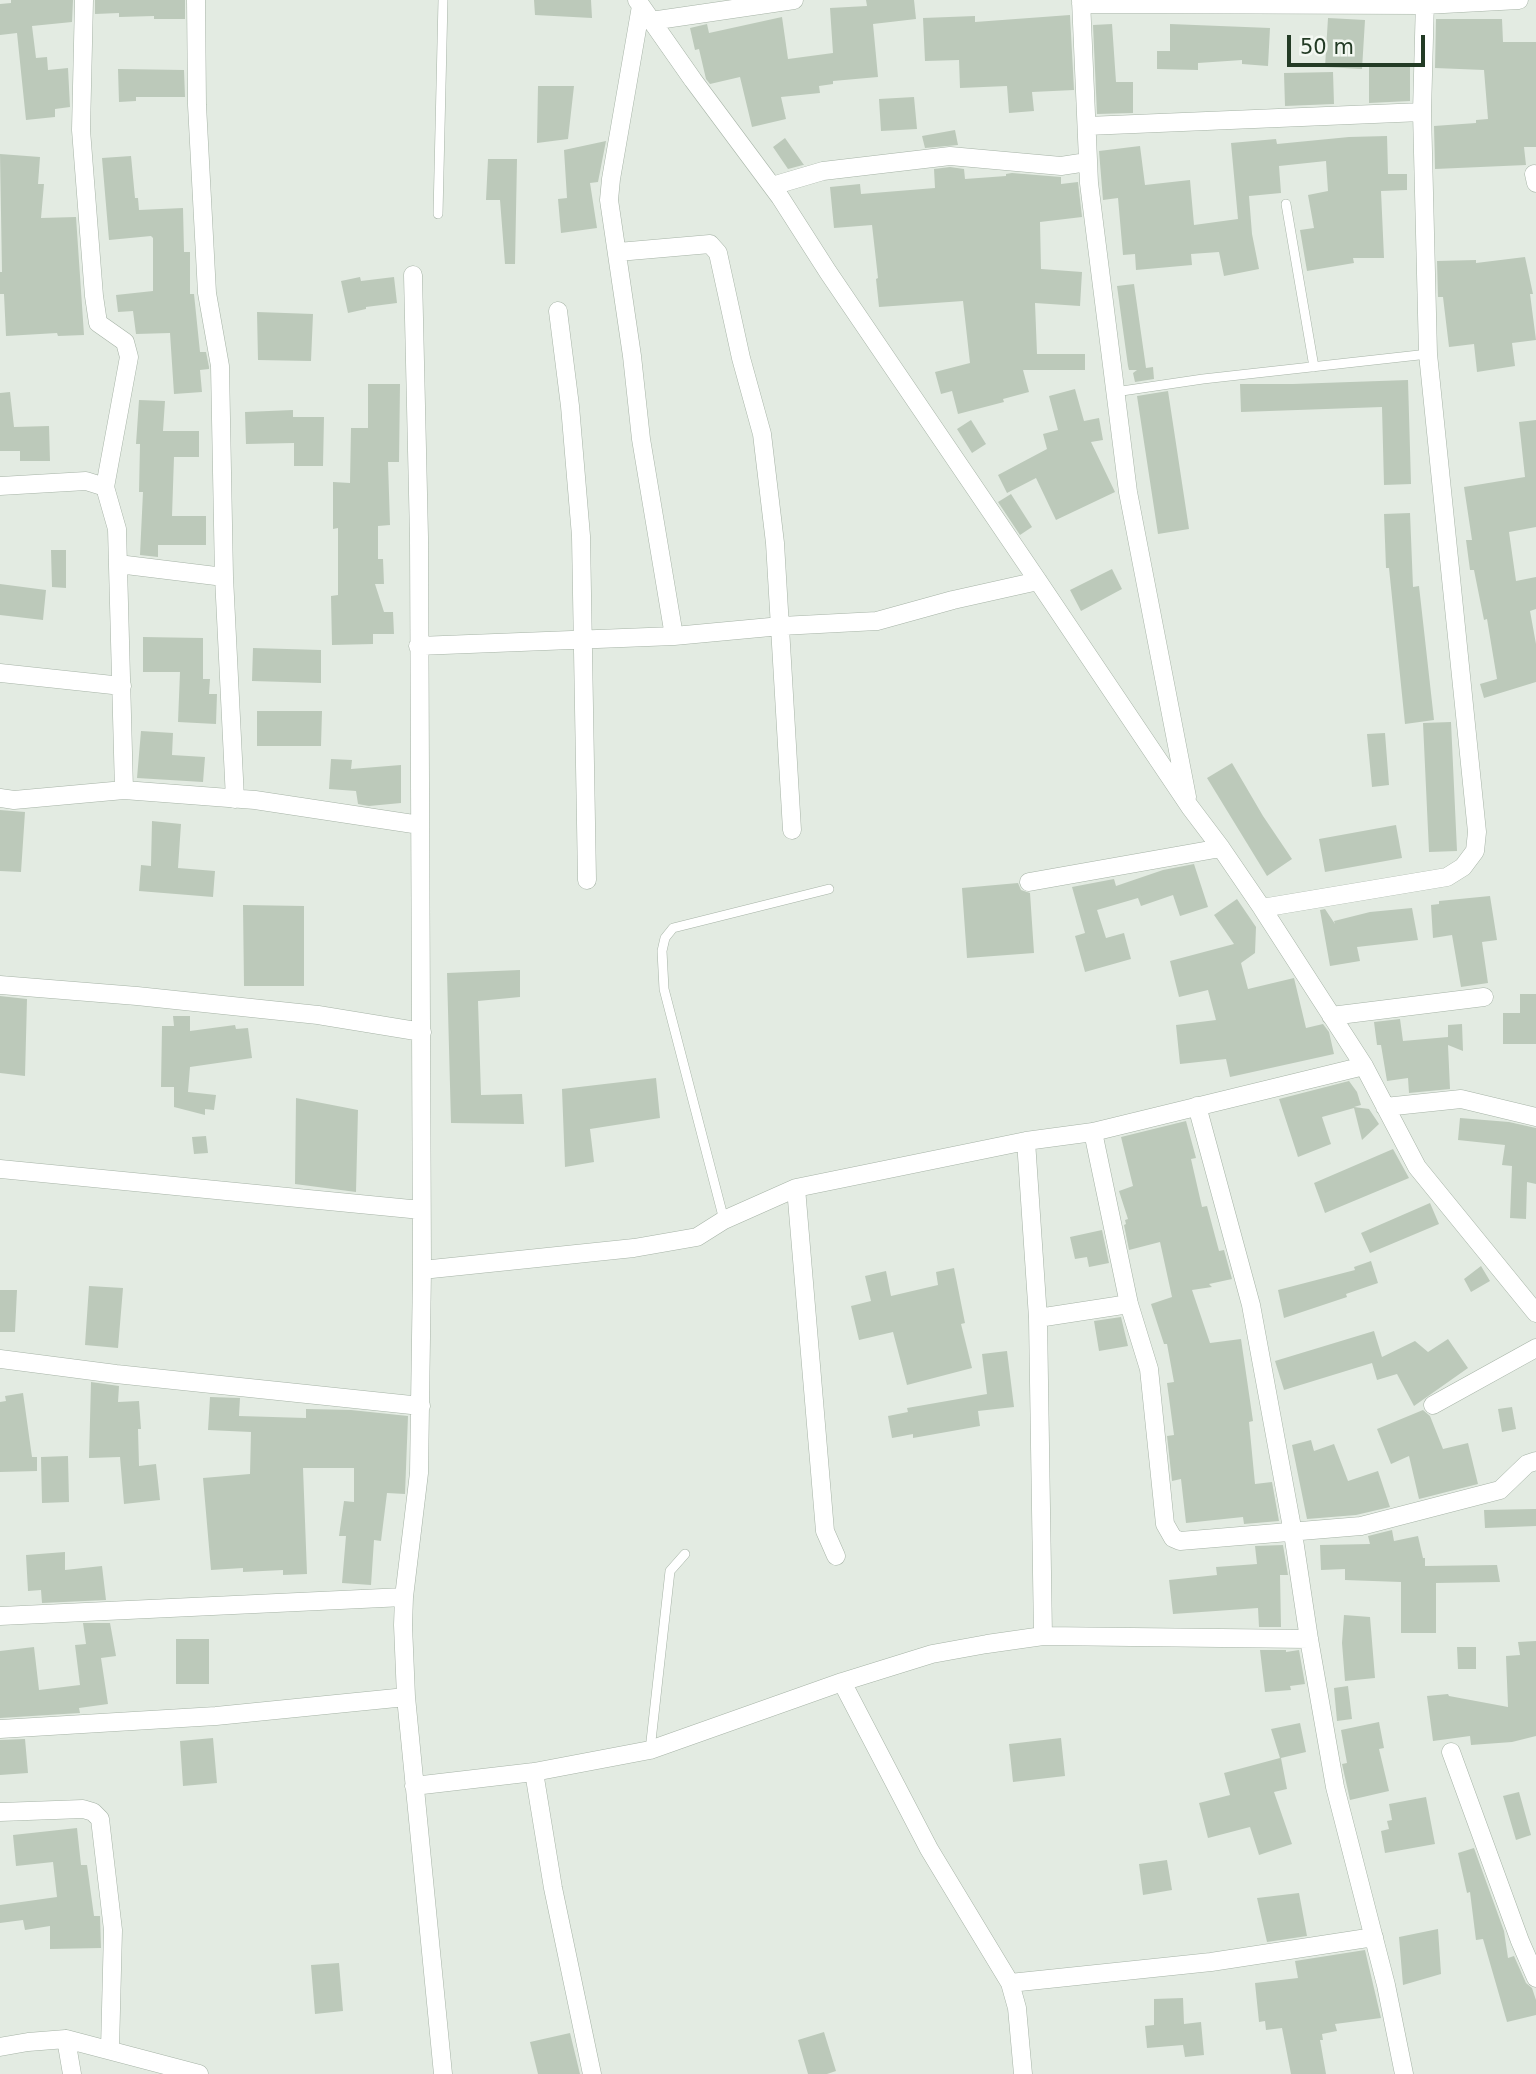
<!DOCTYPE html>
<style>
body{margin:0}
#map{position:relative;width:1536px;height:2074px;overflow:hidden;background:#e3ebe2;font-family:"DejaVu Sans",sans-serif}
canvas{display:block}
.scale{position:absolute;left:1287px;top:35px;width:138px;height:32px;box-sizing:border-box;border:4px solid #233b25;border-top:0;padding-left:9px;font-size:21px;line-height:24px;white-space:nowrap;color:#233b25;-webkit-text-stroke:5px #f3f8f2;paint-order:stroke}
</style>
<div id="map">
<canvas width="1536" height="2074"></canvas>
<div class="scale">50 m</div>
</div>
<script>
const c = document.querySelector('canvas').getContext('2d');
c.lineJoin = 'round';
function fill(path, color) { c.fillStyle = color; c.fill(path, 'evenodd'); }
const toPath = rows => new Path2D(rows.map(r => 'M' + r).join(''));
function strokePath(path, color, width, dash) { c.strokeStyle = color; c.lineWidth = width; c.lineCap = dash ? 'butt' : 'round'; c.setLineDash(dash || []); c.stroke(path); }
const building = toPath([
 [11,0,73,0,72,22,32,26,36,58,47,57,48,70,68,68,70,107,55,109,55,117,26,120,17,33,0,35,0,4,11,3],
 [95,0,185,0,185,19,154,19,154,16,119,17,119,13,95,14],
 [534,0,591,0,592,18,535,15],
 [866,0,914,0,916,19,873,24,878,77,833,81,833,84,819,86,820,93,781,97,786,119,752,127,740,77,710,84,706,79,699,49,695,50,690,28,707,24,709,33,782,17,788,59,833,53,830,8,867,6],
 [1070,15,1074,90,1032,92,1034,111,1009,113,1007,86,960,88,959,60,925,61,923,18,975,16,975,22],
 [1328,18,1365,20,1362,69,1325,67],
 [1436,19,1502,19,1503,42,1536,42,1536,147,1524,147,1526,165,1435,169,1434,126,1476,123,1476,120,1488,119,1484,70,1435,68],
 [1112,24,1116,82,1133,82,1133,113,1097,114,1093,25],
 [1170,24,1270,28,1268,66,1242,64,1242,60,1198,63,1198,70,1157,69,1157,51,1170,51],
 [1369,66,1410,66,1410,101,1369,103],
 [118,69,184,70,185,97,136,97,136,101,119,102],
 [1333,72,1334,104,1285,106,1284,73],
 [538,86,574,86,568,139,537,143],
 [914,97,917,129,881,131,879,99],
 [955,130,958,145,925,148,922,136],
 [1387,136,1388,174,1407,174,1407,190,1381,191,1384,258,1353,258,1354,263,1307,271,1300,230,1314,228,1308,195,1328,191,1326,161,1279,166,1281,193,1249,196,1252,234,1259,269,1224,276,1219,252,1191,254,1192,265,1136,270,1135,254,1123,255,1118,198,1103,200,1099,151,1140,146,1145,185,1190,180,1194,225,1238,219,1231,143,1276,139,1277,144,1349,137],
 [785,138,804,165,803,165,788,169,773,147],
 [606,141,598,182,590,183,597,228,561,233,558,199,567,198,564,150],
 [0,154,40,157,38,184,44,184,41,218,76,217,84,335,58,336,57,333,6,336,4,294,0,294,0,272,2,272],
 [131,156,135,198,138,198,139,210,183,208,184,252,190,252,190,294,194,294,200,352,206,352,209,367,209,369,200,370,202,392,174,394,170,333,136,334,133,311,118,312,116,295,153,291,153,238,151,236,109,240,102,158],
 [488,159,517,159,515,264,505,264,500,200,486,200],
 [950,167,964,169,965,179,1006,176,1006,174,1012,173,1061,177,1061,184,1078,182,1082,217,1040,222,1041,269,1082,272,1080,306,1035,303,1037,354,1085,354,1085,370,1023,370,1029,392,1003,399,1004,402,958,414,952,391,941,394,935,372,970,363,963,301,879,307,876,279,878,278,872,225,834,228,830,187,860,184,861,194,935,188,934,169],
 [1525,257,1533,294,1530,294,1536,340,1512,343,1515,366,1477,372,1474,344,1449,347,1443,297,1438,297,1437,261,1476,260,1476,263],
 [360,277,361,281,394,277,397,303,366,307,366,309,348,313,341,281],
 [1134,284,1146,368,1153,367,1154,379,1135,382,1133,373,1137,370,1129,370,1128,366,1117,286],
 [257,312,313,314,311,361,258,360],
 [1408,380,1411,484,1384,485,1382,407,1241,412,1240,384,1293,384],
 [368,384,400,384,399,462,388,462,390,525,378,526,378,559,383,559,384,584,375,584,384,612,393,612,394,634,373,634,373,644,332,645,331,596,338,595,338,528,333,529,333,482,350,483,351,428,368,428],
 [1075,389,1084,421,1099,418,1103,440,1091,442,1115,492,1056,520,1036,478,1007,493,998,475,1047,449,1043,434,1058,430,1049,396],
 [1168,391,1189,529,1158,534,1137,396],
 [10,392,14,427,49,426,50,461,20,461,20,451,0,451,0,393],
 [139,400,165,401,163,431,199,431,199,457,174,457,172,516,206,516,206,545,158,545,158,557,140,555,143,492,139,492,140,444,136,444],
 [293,410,293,417,324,417,323,466,294,466,294,443,246,444,245,412],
 [971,420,986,444,972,453,957,429],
 [1536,420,1536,527,1509,532,1516,581,1536,577,1536,609,1530,611,1536,644,1536,682,1484,698,1480,684,1497,679,1487,619,1484,620,1474,570,1470,570,1466,540,1472,540,1464,487,1525,477,1519,422],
 [1011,494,1032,527,1020,535,998,502],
 [1410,513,1413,587,1419,586,1434,720,1405,724,1389,568,1386,568,1384,514],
 [51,550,66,550,66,588,52,587],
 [1112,569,1122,589,1081,611,1070,590],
 [0,584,46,590,43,620,0,615],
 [143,637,203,638,203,679,210,679,209,694,217,694,216,724,178,722,180,672,143,672],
 [253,648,321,650,321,683,252,681],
 [257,711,322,711,321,746,257,746],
 [1451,722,1457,851,1429,852,1423,723],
 [141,731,173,733,172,755,205,757,203,782,137,778],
 [1385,733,1389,785,1372,787,1367,734],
 [331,759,352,760,351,769,401,765,401,803,369,806,358,804,356,791,329,789],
 [1232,763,1263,816,1292,859,1267,876,1207,778],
 [0,810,25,812,21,872,0,871],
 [152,821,181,824,178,868,215,871,213,897,139,891,141,865,151,866],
 [1396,825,1402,858,1325,872,1319,839],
 [1194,864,1208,907,1180,916,1173,895,1141,906,1138,898,1097,910,1106,938,1124,933,1131,959,1085,972,1075,936,1085,933,1072,887,1114,879,1116,886,1163,870],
 [1018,883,1021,890,1030,893,1034,953,967,958,962,888],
 [1490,896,1497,940,1482,942,1488,983,1461,987,1452,935,1433,938,1431,905,1439,904,1439,901],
 [1237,899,1256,927,1255,953,1241,963,1248,989,1294,978,1306,1028,1323,1024,1329,1032,1334,1054,1230,1077,1226,1059,1180,1064,1176,1025,1216,1020,1208,990,1179,997,1170,961,1234,944,1214,915],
 [243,905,304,906,304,986,244,986],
 [1412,908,1418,940,1357,947,1360,961,1330,966,1320,910,1325,909,1335,924,1334,921,1370,912],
 [520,970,520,997,478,1001,481,1095,522,1094,524,1124,451,1123,447,973],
 [1520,994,1536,994,1536,1044,1503,1044,1503,1013,1520,1013],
 [0,996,27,999,25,1076,0,1073],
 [173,1016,190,1016,190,1031,235,1025,236,1029,248,1028,252,1058,190,1067,188,1092,216,1095,214,1110,205,1109,205,1115,174,1107,174,1087,161,1087,162,1026,174,1026],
 [1400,1019,1403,1041,1448,1037,1448,1025,1462,1024,1463,1051,1448,1045,1450,1089,1409,1093,1408,1078,1387,1081,1381,1045,1377,1045,1374,1022],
 [656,1078,660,1118,590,1129,594,1162,565,1167,562,1089],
 [1349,1081,1357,1092,1361,1105,1354,1107,1369,1109,1379,1124,1362,1140,1354,1108,1322,1117,1331,1144,1298,1157,1279,1099],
 [296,1098,358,1110,356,1192,295,1184],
 [1460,1118,1509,1122,1536,1128,1536,1184,1527,1182,1526,1219,1510,1218,1512,1166,1502,1165,1505,1145,1458,1140],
 [1186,1121,1196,1158,1191,1159,1202,1207,1207,1206,1219,1251,1224,1250,1232,1279,1209,1284,1212,1287,1192,1290,1210,1343,1241,1339,1253,1421,1249,1422,1255,1484,1272,1482,1279,1521,1244,1524,1243,1517,1186,1523,1181,1479,1172,1481,1167,1436,1174,1435,1167,1383,1174,1382,1167,1344,1164,1344,1151,1304,1172,1297,1160,1242,1129,1250,1124,1225,1126,1224,1125,1220,1128,1219,1119,1191,1133,1186,1121,1137],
 [206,1136,208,1153,194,1154,192,1137],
 [1393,1149,1409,1178,1325,1213,1314,1183],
 [1430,1203,1439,1224,1370,1253,1361,1233],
 [1102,1230,1109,1263,1089,1267,1087,1257,1075,1259,1070,1237],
 [1371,1261,1378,1283,1346,1294,1347,1297,1284,1318,1278,1290,1355,1270,1354,1267],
 [1481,1266,1490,1281,1471,1292,1464,1279],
 [954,1268,965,1323,961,1324,972,1368,907,1385,893,1332,859,1340,851,1306,871,1301,865,1276,886,1271,891,1296,938,1285,936,1272],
 [89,1286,123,1288,118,1348,85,1345],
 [0,1290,17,1290,15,1332,0,1332],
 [1121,1317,1128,1346,1099,1351,1094,1321],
 [1374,1331,1382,1357,1415,1341,1428,1352,1448,1339,1468,1368,1414,1406,1397,1374,1377,1380,1372,1363,1284,1390,1275,1361],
 [1007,1351,1014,1407,978,1411,980,1426,913,1438,913,1434,892,1438,888,1416,908,1412,907,1408,987,1394,982,1354],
 [91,1382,119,1386,118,1402,139,1401,141,1429,138,1429,139,1466,156,1464,160,1500,124,1504,120,1457,89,1458],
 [23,1393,32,1457,37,1457,37,1471,0,1472,0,1402,6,1401,5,1396],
 [210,1397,240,1398,239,1416,306,1418,306,1409,351,1410,408,1416,405,1494,387,1493,381,1541,374,1540,371,1585,342,1583,346,1536,339,1536,344,1501,354,1502,354,1468,303,1468,307,1574,283,1575,283,1570,243,1572,243,1568,211,1570,203,1478,250,1474,251,1432,208,1430],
 [1512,1407,1516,1429,1502,1432,1498,1409],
 [1423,1410,1430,1416,1443,1449,1468,1443,1478,1484,1419,1499,1409,1456,1391,1464,1377,1429],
 [1311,1440,1314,1451,1334,1444,1348,1481,1378,1471,1390,1507,1356,1515,1307,1519,1292,1445],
 [68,1456,69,1502,42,1503,41,1457],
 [1536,1509,1536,1526,1485,1528,1484,1510],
 [1392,1530,1394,1541,1418,1536,1423,1558,1425,1558,1425,1566,1497,1565,1500,1582,1436,1583,1436,1633,1401,1633,1401,1582,1345,1580,1345,1569,1321,1570,1320,1545,1370,1544,1368,1536],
 [1283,1545,1288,1575,1280,1575,1281,1627,1259,1627,1258,1608,1173,1614,1169,1580,1217,1575,1216,1567,1257,1564,1255,1546],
 [65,1552,65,1570,102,1566,106,1600,42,1603,41,1590,28,1591,26,1555],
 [1344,1615,1370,1617,1375,1678,1345,1681,1342,1643],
 [83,1623,110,1623,116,1656,101,1658,108,1704,79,1708,80,1713,0,1718,0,1651,34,1647,39,1690,80,1685,75,1645,86,1644],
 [176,1639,209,1639,209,1684,176,1684],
 [1536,1641,1536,1736,1512,1742,1471,1745,1470,1736,1433,1741,1427,1696,1448,1694,1449,1696,1508,1707,1506,1656,1520,1655,1518,1642],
 [1457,1647,1476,1647,1476,1669,1458,1669],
 [1260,1650,1286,1650,1286,1652,1299,1650,1305,1684,1290,1686,1291,1690,1265,1692],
 [1348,1686,1352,1719,1337,1721,1334,1688],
 [1379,1722,1384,1748,1379,1749,1389,1791,1350,1800,1342,1764,1347,1763,1341,1730],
 [1300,1723,1306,1752,1281,1758,1287,1789,1274,1792,1292,1844,1259,1855,1250,1827,1208,1838,1199,1803,1230,1795,1224,1773,1280,1758,1271,1729],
 [213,1738,217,1783,183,1786,180,1741],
 [1061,1738,1065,1776,1013,1782,1009,1744],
 [25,1739,28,1773,0,1775,0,1740],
 [1519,1792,1531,1835,1516,1840,1503,1796],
 [1426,1797,1435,1844,1385,1853,1381,1831,1389,1829,1387,1821,1392,1820,1389,1804],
 [77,1828,81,1865,87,1865,94,1916,100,1916,101,1948,50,1949,50,1926,25,1930,23,1920,0,1923,0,1905,57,1897,53,1862,16,1866,13,1835],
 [1474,1848,1504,1931,1508,1958,1514,1956,1526,1983,1532,1988,1536,2000,1536,2015,1507,2022,1483,1939,1476,1940,1470,1892,1467,1893,1458,1853],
 [1167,1860,1172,1890,1143,1895,1139,1864],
 [1299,1893,1307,1936,1267,1942,1257,1898],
 [1438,1929,1441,1974,1403,1985,1399,1937],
 [1365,1950,1381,2018,1335,2024,1337,2031,1322,2034,1323,2040,1320,2040,1326,2074,1291,2074,1282,2028,1266,2030,1265,2021,1259,2022,1255,1983,1298,1978,1295,1961],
 [339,1963,343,2011,315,2014,311,1965],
 [1183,1998,1184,2024,1201,2022,1204,2055,1185,2057,1183,2045,1147,2048,1145,2026,1154,2025,1154,1999],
 [824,2032,836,2071,827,2074,808,2074,798,2040],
 [570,2033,580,2074,538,2074,530,2042]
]);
const lane = toPath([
 [1286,204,1314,367],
 [438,214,443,0],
 [1115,392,1203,379,1428,354],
 [724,1220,664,989,662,951,665,938,673,928,829,889],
 [650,1750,670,1571,685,1554]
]);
const street = toPath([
 [84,0,81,130,94,296,98,323,125,342,129,357,105,487,117,529,124,790],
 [196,0,197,105,207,293,220,366,224,577,235,799],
 [637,0,693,80,780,197,828,272,1038,581,1190,807,1221,848,1262,908,1364,1066,1417,1167,1536,1313],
 [1081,0,1089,183,1128,492,1187,797],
 [1081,4,1425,5,1519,0],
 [641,6,611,179,609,200,632,356,641,439,674,636],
 [651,21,794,0],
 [1087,126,1422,112],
 [1534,174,1536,183],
 [772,186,823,171,950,156,1061,166,1087,162],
 [618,252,710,244,718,253,741,358,762,434,775,543,792,830],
 [413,275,419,537,422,1270,419,1473,404,1597,403,1625,406,1697,443,2074],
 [558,311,570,406,581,536,587,880],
 [0,486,86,481,105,487],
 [118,564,224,577],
 [418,646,674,636,781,626,877,621,953,600,1038,581],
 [0,673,122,686],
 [0,798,14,800,124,790,255,800,420,825],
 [1029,882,1221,848],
 [1262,908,1447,877,1463,867,1475,851,1477,832,1428,354,1422,112,1425,0],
 [0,985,137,996,318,1015,422,1032],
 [1331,1016,1484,997],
 [1197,1106,1251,1305,1293,1533,1309,1639,1335,1787,1386,1985,1404,2074],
 [1385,1107,1461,1099,1536,1117],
 [1093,1132,1129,1304,1149,1369,1165,1524,1173,1538,1180,1541,1361,1526,1500,1490,1527,1464,1536,1461],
 [0,1169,421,1210],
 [796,1188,825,1531,836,1556],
 [422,1270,634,1248,697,1237,724,1220,796,1188,1026,1141],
 [1038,1318,1129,1304],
 [0,1359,116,1374,421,1406],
 [1433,1405,1536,1348],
 [0,1616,404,1597],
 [1043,1636,1038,1318,1026,1141,1093,1132,1364,1066],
 [842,1682,929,1849,1010,1983,1017,2008,1023,2074],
 [0,1729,216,1716,406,1697],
 [1451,1752,1520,1941,1536,1978],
 [534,1772,553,1888,592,2074],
 [414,1786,534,1772,650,1750,842,1682,932,1654,987,1644,1043,1636,1309,1639],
 [0,1812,83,1809,93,1812,100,1819,113,1930,110,2049],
 [1010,1983,1211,1962,1374,1937],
 [66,2039,72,2074],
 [0,2047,28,2042,66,2039,199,2074]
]);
fill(building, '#bcc9ba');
strokePath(lane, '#a6b3a6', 10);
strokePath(street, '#a6b3a6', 19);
strokePath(lane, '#fff', 9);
strokePath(street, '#fff', 18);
</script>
